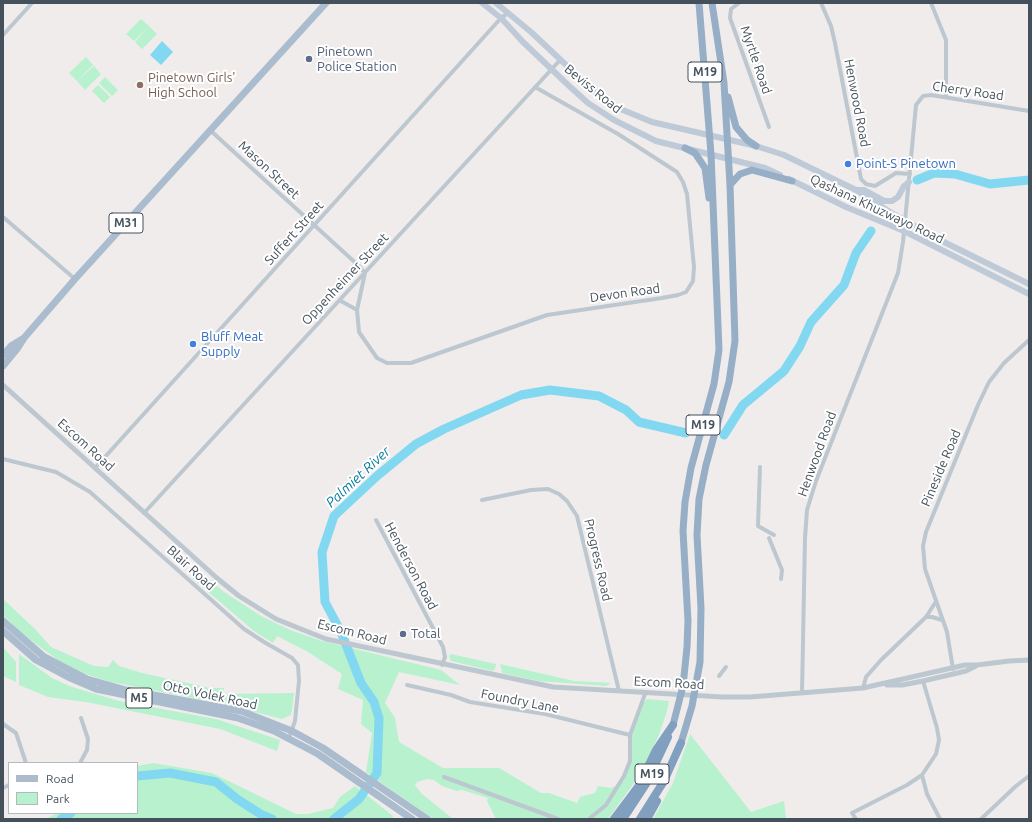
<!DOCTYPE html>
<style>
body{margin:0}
#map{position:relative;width:1032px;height:822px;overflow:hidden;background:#f0ecec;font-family:Ubuntu,sans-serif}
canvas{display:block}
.frame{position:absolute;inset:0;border:4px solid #44505b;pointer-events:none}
.legend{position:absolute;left:8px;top:762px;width:130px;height:52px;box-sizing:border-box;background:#fff;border:1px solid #b4b9bd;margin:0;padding:5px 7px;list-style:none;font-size:12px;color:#44505b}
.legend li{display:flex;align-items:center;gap:8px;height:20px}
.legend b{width:20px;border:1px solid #b4b9bd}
</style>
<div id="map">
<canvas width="1032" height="822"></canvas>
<div class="frame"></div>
<ul class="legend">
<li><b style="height:5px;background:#aabcce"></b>Road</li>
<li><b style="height:11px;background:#b7f1ce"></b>Park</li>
</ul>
</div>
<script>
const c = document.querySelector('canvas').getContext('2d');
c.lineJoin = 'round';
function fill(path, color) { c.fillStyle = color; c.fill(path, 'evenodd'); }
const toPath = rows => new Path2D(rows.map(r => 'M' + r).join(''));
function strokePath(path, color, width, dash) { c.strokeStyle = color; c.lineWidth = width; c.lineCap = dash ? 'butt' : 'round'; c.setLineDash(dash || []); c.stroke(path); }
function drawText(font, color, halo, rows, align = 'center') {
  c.font = font + ' Ubuntu,sans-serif'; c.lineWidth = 4; c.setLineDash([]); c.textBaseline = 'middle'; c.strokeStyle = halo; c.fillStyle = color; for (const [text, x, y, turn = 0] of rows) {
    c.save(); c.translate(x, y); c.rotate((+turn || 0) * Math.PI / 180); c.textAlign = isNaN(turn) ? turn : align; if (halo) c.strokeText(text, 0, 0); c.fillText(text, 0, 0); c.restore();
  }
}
const green = toPath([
 [141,19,149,26,134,41,126,34],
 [149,26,157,34,142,49,135,42],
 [86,57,93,65,77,81,69,73],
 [94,66,101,74,85,90,77,81],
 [105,77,118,90,112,96,99,83],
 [98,85,110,97,104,103,92,91],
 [199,571,224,592,261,616,290,630,322,641,441,670,460,685,399,672,385,703,395,718,399,742,443,768,499,768,541,793,549,793,577,803,580,797,595,793,598,786,611,788,620,784,630,761,630,741,638,711,645,701,647,699,669,701,667,711,659,735,639,776,608,819,496,819,487,801,488,798,462,790,457,791,442,786,434,780,427,779,417,782,415,785,422,794,453,819,433,819,366,772,372,733,361,724,363,700,338,689,342,674,308,652,277,636,273,643,254,631,192,578],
 [3,599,35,629,51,647,94,666,108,667,113,660,119,666,142,673,210,688,224,688,224,694,294,693,292,710,291,715,282,719,224,704,111,682,82,673,58,660,21,633,3,615],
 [3,647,16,662,16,682,3,676],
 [19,654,52,678,72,687,119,701,216,719,280,740,277,751,220,729,86,702,48,697,19,685],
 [451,654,496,664,495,669,493,671,451,661,449,656],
 [500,664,574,681,611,683,606,686,539,681,502,673],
 [690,734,751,812,784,801,786,819,653,819,673,783],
 [153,763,212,773,296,814,308,814,333,808,340,797,355,786,393,816,392,819,46,819,57,813,137,813,137,766]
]);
const water = toPath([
 [162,41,173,52,161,65,150,55]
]);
const river = toPath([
 [917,180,934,173,955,174,990,184,1029,180],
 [724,435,743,405,784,371,800,346,811,322,844,285,856,253,871,231],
 [137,776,170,773,216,782,237,799,262,815,272,819],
 [61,819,71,813],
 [334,819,359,799,377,773,379,718,374,702,361,683,341,632,325,602,322,552,334,516,377,476,416,444,444,429,521,395,550,390,599,396,626,410,639,422,686,433]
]);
const minor = toPath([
 [739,3,731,9,730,18,769,127],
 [821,3,831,26,835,43,861,179,866,184,875,186,896,173,910,174],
 [931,3,946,40,946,97],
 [3,35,32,3],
 [211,131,359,266,365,273,357,310,359,332,377,358,387,363,411,363,547,315,662,298,678,295,686,292,693,281,694,267,687,194,683,182,677,172,618,134,535,87],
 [3,217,75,279],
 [341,301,357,310],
 [3,459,56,472,90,492,244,629,264,642,292,658,298,665,299,681,295,721,289,738],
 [760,467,758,526,774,535],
 [95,468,501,18,508,13],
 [482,500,531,490,548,489,559,494,567,501,577,516,619,691],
 [144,513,561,59],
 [376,520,443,647,445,657,442,665],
 [769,538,782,570,781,579],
 [926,617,935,603],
 [953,669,947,632,925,569,923,546,926,532,978,405,989,382,1004,363,1029,340],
 [719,676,726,667],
 [923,681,937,728,939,740,936,754,922,775,927,794,940,819],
 [407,685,451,695,470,702,545,714,630,735],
 [863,688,866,677,881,660,926,617,932,617,942,620],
 [802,693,805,538,807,510,816,481,898,273,903,242,916,105,923,96,931,95,1029,111],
 [3,724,16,733,26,763],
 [80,763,87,750,88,739,81,718],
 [444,777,558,819],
 [3,788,9,785],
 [589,819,606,805,624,776,630,761,630,735,645,694],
 [856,819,852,813,907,785,922,775],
 [981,819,1016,786,1029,776]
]);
const tertiary = toPath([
 [3,385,218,579,239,596,276,619,326,639,553,687,722,697,750,697,863,688,965,665,977,665,1009,661,1029,660],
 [887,685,902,685,923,681,966,671,976,666]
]);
const secondary = toPath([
 [482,3,501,18,522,41,567,84,588,103,614,120,656,141,765,168,780,175],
 [496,3,531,32,598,95,618,108,652,122,756,146,784,155,856,190,890,212,940,240,1029,284],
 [789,179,846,207,904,231,1029,294],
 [857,190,864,190,884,201,892,201,898,197,904,186,909,182]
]);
const primary = toPath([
 [3,355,11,346,24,338],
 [3,366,17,349,24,338,75,279,326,3],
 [3,621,43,656,87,679,126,690,241,711,292,731,323,748,427,819],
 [3,631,36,660,68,677,96,689,238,718,274,731,318,754,412,819]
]);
const trunk = toPath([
 [728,97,736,127,747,140,756,146],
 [685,148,695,153,705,168,709,198],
 [730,185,740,174,752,170,792,181],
 [673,725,683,686,687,647,688,621,683,531,685,502,691,468,714,384,719,350,711,154,699,3],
 [681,743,692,706,700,662,701,608,697,535,699,499,706,465,729,382,735,341,730,185,724,83,712,3]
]);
const motorway = toPath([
 [614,819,638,787,656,750,673,725],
 [623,819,646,784,668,737],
 [640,819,664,781,681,743],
 [647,819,657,801]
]);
const markers = [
 [309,59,4,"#5c6f8a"],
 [140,85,4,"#8d6e63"],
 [848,164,4,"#3f7fe0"],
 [193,344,4,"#3f7fe0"],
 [403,634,4,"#5c6f8a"]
];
const shields = [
 [705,72,34],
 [126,223,34],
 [703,425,34],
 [139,698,26],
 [652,774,34]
];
const shieldNames = [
 ["M19",705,72],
 ["M31",126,223],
 ["M19",703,425],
 ["M5",139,698],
 ["M19",652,774]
];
const serviceNames = [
 ["Pinetown",317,52],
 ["Police Station",317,67],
 ["Total",411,634]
];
const streetNames = [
 ["Myrtle Road",756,60,71],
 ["Beviss Road",593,89,39],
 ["Cherry Road",968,91,8],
 ["Henwood Road",857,103,79],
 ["Mason Street",269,170,43],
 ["Qashana Khuzwayo Road",877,209,25],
 ["Suffert Street",294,233,-48],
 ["Oppenheimer Street",345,279,-47],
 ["Devon Road",625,293,-8],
 ["Escom Road",86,445,42],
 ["Henwood Road",817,454,-70],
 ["Pineside Road",941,468,-67],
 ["Progress Road",598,560,77],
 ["Henderson Road",411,566,62],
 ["Blair Road",191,568,42],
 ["Escom Road",352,632,14],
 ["Escom Road",669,683,3],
 ["Otto Volek Road",210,695,12],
 ["Foundry Lane",520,701,11]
];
const educationNames = [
 ["Pinetown Girls'",148,78],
 ["High School",148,93]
];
const shopNames = [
 ["Point-S Pinetown",856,164],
 ["Bluff Meat",201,337],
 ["Supply",201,352]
];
const waterNames = [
 ["Palmiet River",358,477,-43]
];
fill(green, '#b7f1ce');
fill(water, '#82d8f0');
strokePath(river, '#82d8f0', 9);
strokePath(minor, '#bcc7d0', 4);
strokePath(tertiary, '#bcc7d0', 5);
strokePath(secondary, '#becad7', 6);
strokePath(primary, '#aabcce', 7);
strokePath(trunk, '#96aec6', 7);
strokePath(motorway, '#819fbf', 8);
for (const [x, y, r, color] of markers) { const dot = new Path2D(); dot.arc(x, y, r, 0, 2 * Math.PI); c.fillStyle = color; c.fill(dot); strokePath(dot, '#fff', 1.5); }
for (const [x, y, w] of shields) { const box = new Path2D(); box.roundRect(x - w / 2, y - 10, w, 20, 3); c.fillStyle = '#fff'; c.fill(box); strokePath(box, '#44505b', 1); }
drawText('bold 12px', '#44505b', null, shieldNames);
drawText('13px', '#4e5e75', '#fff', serviceNames, 'left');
drawText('13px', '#44505b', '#fff', streetNames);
drawText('13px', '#785e54', '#fff', educationNames, 'left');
drawText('13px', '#366cbe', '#fff', shopNames, 'left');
drawText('italic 14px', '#067c9e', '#fff', waterNames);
</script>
